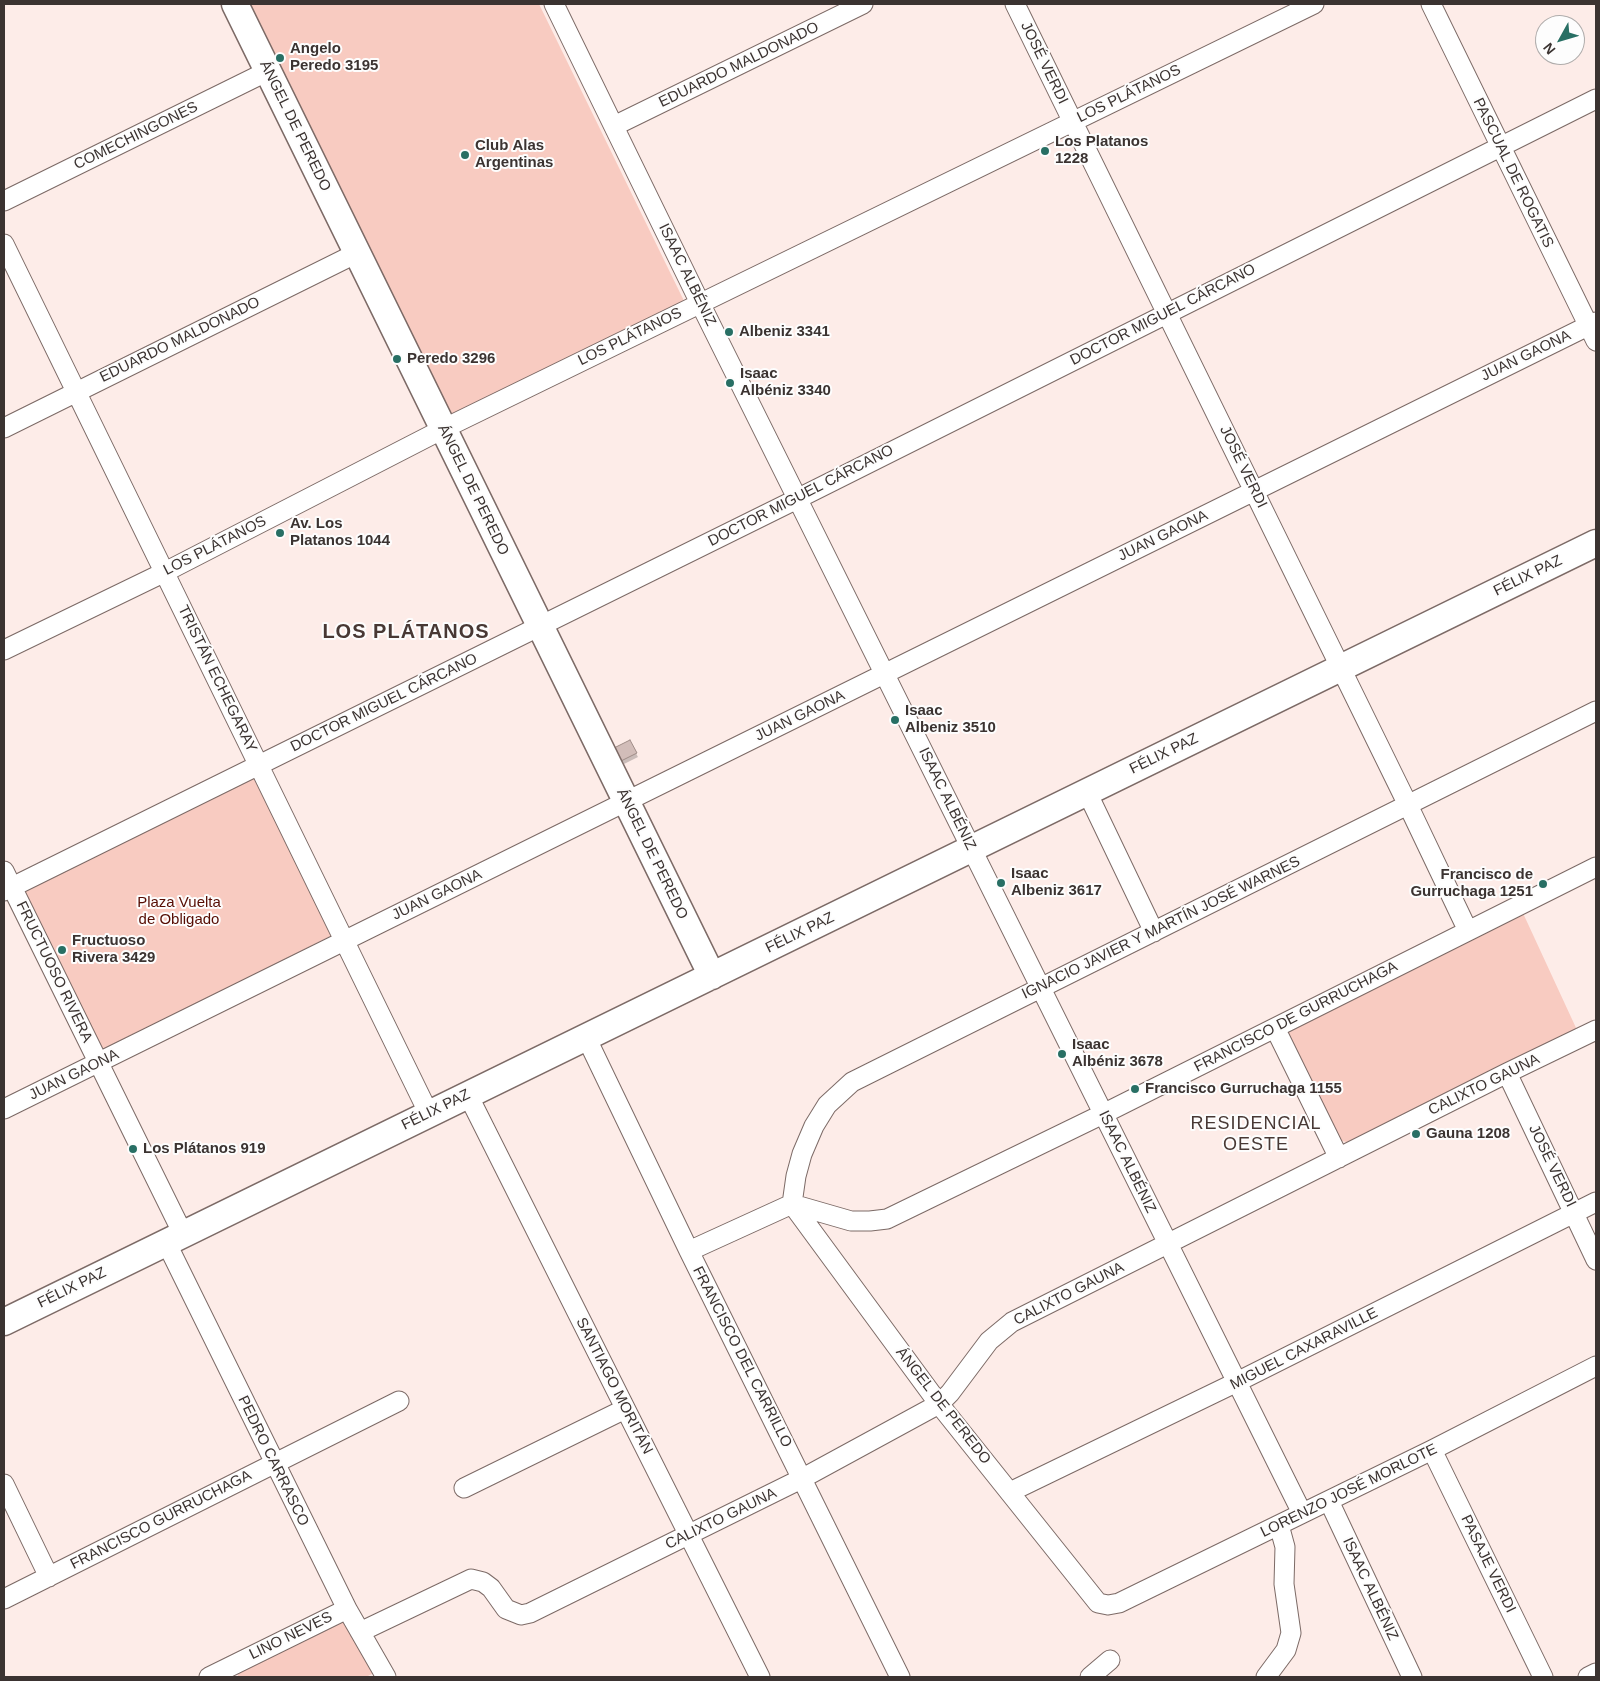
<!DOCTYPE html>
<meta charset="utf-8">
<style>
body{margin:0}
#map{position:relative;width:1600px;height:1681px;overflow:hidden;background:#fdece8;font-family:Arial,sans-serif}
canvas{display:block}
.frame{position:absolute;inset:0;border:5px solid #3b3331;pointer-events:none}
.north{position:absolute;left:1535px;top:15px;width:50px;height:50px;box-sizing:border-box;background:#fdfdfd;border:1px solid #afacab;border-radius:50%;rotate:231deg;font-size:14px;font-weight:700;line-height:20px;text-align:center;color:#3b3331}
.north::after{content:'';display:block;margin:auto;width:18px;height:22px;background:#286f64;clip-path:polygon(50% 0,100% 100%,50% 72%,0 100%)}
</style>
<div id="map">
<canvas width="1600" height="1681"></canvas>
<div class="frame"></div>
<div class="north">N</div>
</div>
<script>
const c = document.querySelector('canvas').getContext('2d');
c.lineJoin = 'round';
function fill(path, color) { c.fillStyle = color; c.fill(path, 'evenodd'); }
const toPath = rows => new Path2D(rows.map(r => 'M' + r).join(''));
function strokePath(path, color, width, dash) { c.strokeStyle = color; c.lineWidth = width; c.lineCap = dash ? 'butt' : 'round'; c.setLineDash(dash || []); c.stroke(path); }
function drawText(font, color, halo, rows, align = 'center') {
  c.font = font + ' Arial,sans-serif'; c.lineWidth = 4; c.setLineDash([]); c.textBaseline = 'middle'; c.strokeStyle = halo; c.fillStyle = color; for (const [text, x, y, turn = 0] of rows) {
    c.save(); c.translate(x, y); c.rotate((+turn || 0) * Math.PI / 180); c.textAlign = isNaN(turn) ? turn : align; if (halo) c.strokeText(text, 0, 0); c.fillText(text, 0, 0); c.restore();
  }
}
const green = toPath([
 [244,4,539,4,686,305,448,421],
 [254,773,335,934,103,1050,22,889],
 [1522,911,1577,1030,1351,1143,1342,1141,1334,1135,1288,1038,1289,1031,1297,1022],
 [346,1619,376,1672,366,1677,239,1677,237,1674]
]);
const shadow = toPath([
 [630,742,638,757,624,764,616,749]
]);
const building = toPath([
 [630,740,637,753,621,761,614,748,630,740]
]);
const street = toPath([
 [554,4,700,303,1302,1513],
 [1015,4,1408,805,1468,931],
 [1431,4,1596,341],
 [614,126,863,4],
 [4,201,268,71],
 [4,244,429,1114],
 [4,428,357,253],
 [4,650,165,572,443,429,1314,4],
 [1087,792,1154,932],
 [4,871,183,1234],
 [4,891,797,499,1596,99],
 [1275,1028,1339,1158],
 [586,1037,689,1251,900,1677],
 [1507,1073,1596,1260],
 [468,1095,760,1677],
 [4,1109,1596,322],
 [792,1204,939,1404,1098,1603,1108,1605,1119,1603,1432,1450,1596,1366],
 [792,1204,796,1176,802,1154,814,1126,827,1105,852,1082,1596,711],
 [166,1242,347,1609,386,1677],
 [689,1251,792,1204,851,1221,870,1221,887,1219,1103,1114,1596,867],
 [1432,1450,1543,1677],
 [4,1484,49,1577],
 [464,1488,625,1409],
 [1010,1492,1237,1382,1596,1202],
 [1329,1501,1412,1677],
 [4,1599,399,1401],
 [360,1632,471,1579,483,1582,491,1588,506,1609,521,1615,530,1613,803,1478,939,1404,950,1393,989,1341,1012,1322,1507,1073,1596,1030],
 [209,1677,347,1609],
 [1090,1677,1110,1660],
 [1266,1677,1286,1650,1291,1633,1284,1584,1285,1547,1279,1525],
 [1588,1677,1596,1673]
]);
const secondary = toPath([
 [235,4,712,976],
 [4,1322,1596,543]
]);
const markers = [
 [280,58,5,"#286f64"],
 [1045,151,5,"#286f64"],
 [465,155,5,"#286f64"],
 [729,332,5,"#286f64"],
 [397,359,5,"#286f64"],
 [730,383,5,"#286f64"],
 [280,533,5,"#286f64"],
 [895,720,5,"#286f64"],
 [1001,883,5,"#286f64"],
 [1543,884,5,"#286f64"],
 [62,950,5,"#286f64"],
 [1062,1054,5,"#286f64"],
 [1135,1089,5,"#286f64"],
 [1416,1134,5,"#286f64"],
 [133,1149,5,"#286f64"]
];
const poiNames = [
 ["Angelo",290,49],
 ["Peredo 3195",290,66],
 ["Los Platanos",1055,142],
 ["1228",1055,159],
 ["Club Alas",475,146],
 ["Argentinas",475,163],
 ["Albeniz 3341",739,332],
 ["Peredo 3296",407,359],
 ["Isaac",740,374],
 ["Albéniz 3340",740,391],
 ["Av. Los",290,524],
 ["Platanos 1044",290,541],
 ["Isaac",905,711],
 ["Albeniz 3510",905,728],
 ["Isaac",1011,874],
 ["Albeniz 3617",1011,891],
 ["Francisco de",1533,875,"right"],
 ["Gurruchaga 1251",1533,892,"right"],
 ["Fructuoso",72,941],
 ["Rivera 3429",72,958],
 ["Isaac",1072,1045],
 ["Albéniz 3678",1072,1062],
 ["Francisco Gurruchaga 1155",1145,1089],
 ["Gauna 1208",1426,1134],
 ["Los Plátanos 919",143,1149]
];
const streetNames = [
 ["JOSÉ VERDI",1044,63,64],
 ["EDUARDO MALDONADO",739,65,-26],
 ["LOS PLÁTANOS",1129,94,-26],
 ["ÁNGEL DE PEREDO",295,126,64],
 ["COMECHINGONES",136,136,-26],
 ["PASCUAL DE ROGATIS",1513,173,64],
 ["ISAAC ALBÉNIZ",687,275,64],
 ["DOCTOR MIGUEL CÁRCANO",1163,315,-27],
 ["LOS PLÁTANOS",630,337,-26],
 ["EDUARDO MALDONADO",180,340,-26],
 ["JUAN GAONA",1526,356,-26],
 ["JOSÉ VERDI",1243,467,64],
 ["ÁNGEL DE PEREDO",473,490,64],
 ["DOCTOR MIGUEL CÁRCANO",801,496,-27],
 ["JUAN GAONA",1163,536,-26],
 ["LOS PLÁTANOS",215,546,-27],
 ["FÉLIX PAZ",1528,576,-26],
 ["TRISTÁN ECHEGARAY",217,679,64],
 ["DOCTOR MIGUEL CÁRCANO",384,703,-26],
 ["JUAN GAONA",800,716,-26],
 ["FÉLIX PAZ",1164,754,-26],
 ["ISAAC ALBÉNIZ",947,799,64],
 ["ÁNGEL DE PEREDO",652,854,64],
 ["JUAN GAONA",437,895,-26],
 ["IGNACIO JAVIER Y MARTÍN JOSÉ WARNES",1161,928,-26],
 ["FÉLIX PAZ",800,933,-26],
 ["FRUCTUOSO RIVERA",54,972,64],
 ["FRANCISCO DE GURRUCHAGA",1296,1017,-27],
 ["JUAN GAONA",74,1075,-26],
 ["CALIXTO GAUNA",1484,1085,-26],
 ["FÉLIX PAZ",436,1110,-26],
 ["ISAAC ALBÉNIZ",1127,1162,64],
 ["JOSÉ VERDI",1552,1166,64],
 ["FÉLIX PAZ",72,1288,-26],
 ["CALIXTO GAUNA",1069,1294,-27],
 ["MIGUEL CAXARAVILLE",1304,1349,-27],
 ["FRANCISCO DEL CARRILLO",742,1357,63],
 ["SANTIAGO MORITÁN",614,1386,63],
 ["ÁNGEL DE PEREDO",943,1406,52],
 ["PEDRO CARRASCO",273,1461,64],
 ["LORENZO JOSÉ MORLOTE",1349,1491,-26],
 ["CALIXTO GAUNA",721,1519,-26],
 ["FRANCISCO GURRUCHAGA",161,1520,-27],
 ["PASAJE VERDI",1488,1564,64],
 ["ISAAC ALBÉNIZ",1370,1589,65],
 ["LINO NEVES",291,1636,-26]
];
const parkNames = [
 ["Plaza Vuelta",179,903],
 ["de Obligado",179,920]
];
const quarterNames = [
 ["RESIDENCIAL",1256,1124],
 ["OESTE",1256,1145]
];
const districtNames = [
 ["LOS PLÁTANOS",406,632]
];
fill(green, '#f8cbc1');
fill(shadow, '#0003');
fill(building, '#d2bdb9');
strokePath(building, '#9f8c87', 1);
strokePath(street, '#7c6a66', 21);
strokePath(secondary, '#7c6a66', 29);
strokePath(street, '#fff', 19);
strokePath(secondary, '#fff', 26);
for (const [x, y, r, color] of markers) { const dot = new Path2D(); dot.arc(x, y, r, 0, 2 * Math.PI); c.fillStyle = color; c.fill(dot); strokePath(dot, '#fdfdfd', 2); }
drawText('bold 15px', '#3b3331', '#fdfdfd', poiNames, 'left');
drawText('15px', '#3b3331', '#fdfdfd', streetNames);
drawText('15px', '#560c02', '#fdfdfd', parkNames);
c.letterSpacing = '1px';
drawText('18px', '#483834', '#fdfdfd', quarterNames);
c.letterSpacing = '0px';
c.letterSpacing = '1px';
drawText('bold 20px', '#483834', '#fdfdfd', districtNames);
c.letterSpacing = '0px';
</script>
